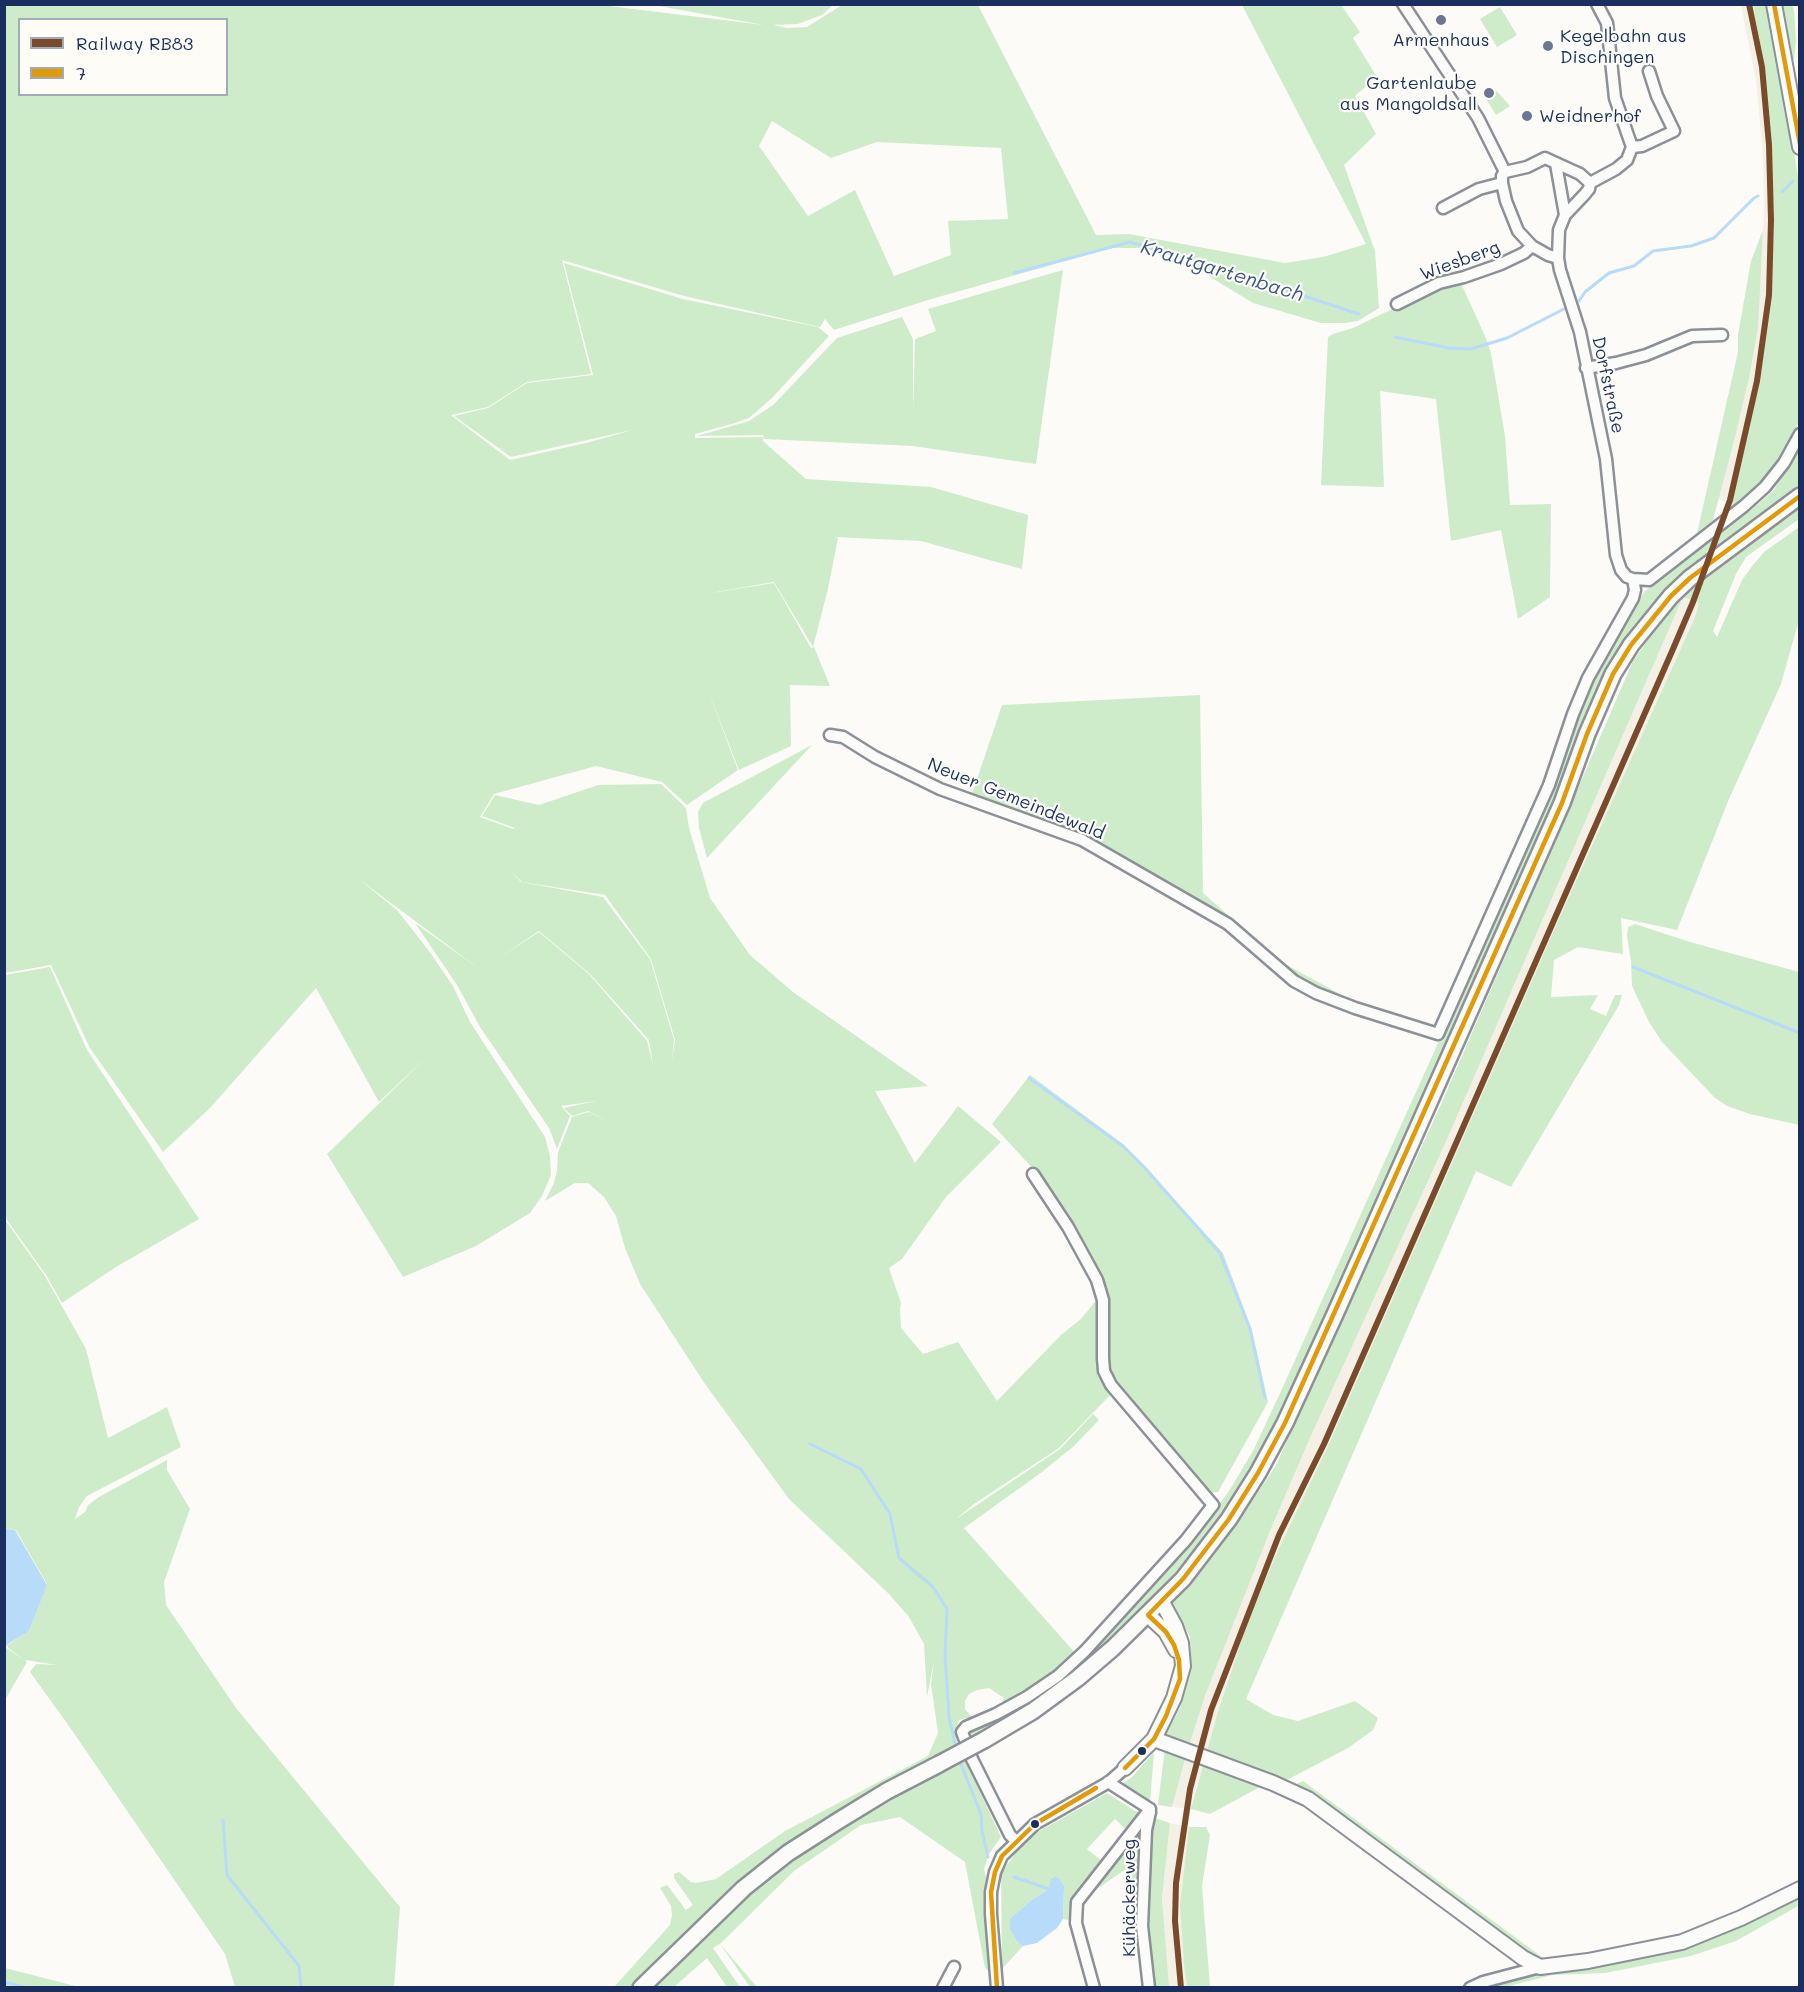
<!DOCTYPE html>
<meta charset="utf-8">
<style>
body{margin:0}
#map{position:relative;width:1804px;height:1992px;overflow:hidden;background:#fcfbf8;font-family:Mali,sans-serif}
canvas{display:block}
.frame{position:absolute;inset:0;border:6px solid #1b2f5e;pointer-events:none}
.legend{position:absolute;left:18px;top:18px;width:210px;height:78px;box-sizing:border-box;background:#fdfcf7;border:2px solid #a3aaba;margin:0;padding:8px 10px;list-style:none;font-size:18px;color:#1b2f5e}
.legend li{display:flex;align-items:center;gap:12px;height:30px}
.legend b{width:30px;border:2px solid #a3aaba}
</style>
<div id="map">
<canvas width="1804" height="1992"></canvas>
<div class="frame"></div>
<ul class="legend">
<li><b style="height:8px;background:#7a4b2a"></b>Railway RB83</li>
<li><b style="height:8px;background:#e19a09"></b>7</li>
</ul>
</div>
<script>
const c = document.querySelector('canvas').getContext('2d');
c.lineJoin = 'round';
function fill(path, color) { c.fillStyle = color; c.fill(path, 'evenodd'); }
const toPath = rows => new Path2D(rows.map(r => 'M' + r).join(''));
function strokePath(path, color, width, dash) { c.strokeStyle = color; c.lineWidth = width; c.lineCap = dash ? 'butt' : 'round'; c.setLineDash(dash || []); c.stroke(path); }
function drawText(font, color, halo, rows, align = 'center') {
  c.font = font + ' Mali,sans-serif'; c.lineWidth = 4.5; c.setLineDash([]); c.textBaseline = 'middle'; c.strokeStyle = halo; c.fillStyle = color; for (const [text, x, y, turn = 0] of rows) {
    c.save(); c.translate(x, y); c.rotate((+turn || 0) * Math.PI / 180); c.textAlign = isNaN(turn) ? turn : align; if (halo) c.strokeText(text, 0, 0); c.fillText(text, 0, 0); c.restore();
  }
}
const built = toPath([
 [1741,5,1753,5,1764,66,1771,146,1774,221,1771,296,1760,381,1732,504,1718,499,1733,445,1759,283,1764,217,1763,156,1756,81],
 [1683,597,1699,603,1695,617,1588,854,1328,1446,1280,1546,1196,1788,1191,1809,1172,1807,1188,1749,1205,1696,1270,1531,1310,1438,1445,1144],
 [1170,1823,1190,1827,1180,1905,1187,1987,1169,1988,1167,1979,1162,1900]
]);
const green = toPath([
 [593,4,764,25,653,5,833,5,822,15,798,24,773,25,787,28,807,27,842,5,978,5,1096,235,1129,234,1285,263,1323,257,1366,244,1242,5,1341,5,1360,32,1353,38,1377,77,1355,96,1376,134,1344,165,1375,251,1379,308,1358,321,1345,323,1321,323,1253,303,1179,258,1145,248,1111,248,928,300,834,330,825,319,820,327,684,296,562,260,591,374,527,382,488,407,451,415,510,460,590,442,632,430,511,457,454,416,488,408,527,383,593,375,564,263,683,299,818,327,829,336,772,398,749,418,735,423,695,434,695,438,763,437,763,441,806,479,931,487,1028,515,1022,569,921,541,835,537,838,538,828,589,813,647,774,582,705,594,774,583,811,648,814,647,830,686,790,685,791,746,739,770,707,688,738,770,687,805,662,782,596,766,494,794,480,817,513,829,515,828,482,816,495,795,539,805,598,785,661,784,686,808,689,828,710,898,750,955,793,992,928,1086,875,1091,915,1163,958,1106,1001,1142,946,1197,902,1259,889,1268,901,1303,900,1309,901,1328,923,1354,958,1342,997,1401,1061,1335,1081,1319,1098,1298,1100,1313,1097,1345,1100,1371,1113,1392,1059,1448,974,1504,956,1519,1060,1449,1093,1414,1099,1420,1074,1446,1042,1472,964,1528,1077,1655,1061,1670,1001,1706,1004,1698,989,1688,977,1690,969,1694,965,1701,965,1709,972,1717,959,1720,955,1731,958,1745,1001,1837,989,1854,984,1869,988,1885,986,1924,993,1975,985,1968,965,1862,900,1817,861,1825,794,1871,721,1943,713,1948,740,1987,727,1987,707,1958,674,1987,655,1987,724,1916,789,1861,846,1823,955,1764,947,1749,753,1872,714,1906,697,1927,638,1987,614,1987,670,1925,672,1915,671,1906,660,1888,667,1885,686,1910,693,1905,674,1878,674,1874,679,1872,691,1882,696,1883,716,1879,785,1831,928,1756,938,1733,931,1684,934,1661,927,1697,924,1644,909,1617,889,1594,789,1499,705,1384,640,1284,625,1248,616,1216,604,1197,588,1183,575,1183,545,1201,554,1183,557,1170,558,1152,572,1117,589,1112,611,1123,588,1111,572,1116,564,1108,596,1101,561,1106,570,1116,557,1149,549,1128,480,1027,457,985,415,923,481,970,360,880,397,910,429,951,453,986,470,1022,545,1137,550,1156,551,1175,542,1196,530,1213,476,1246,403,1277,327,1154,428,1056,379,1102,316,988,210,1108,163,1152,90,1048,51,965,5,973,5,5],
 [20,20,226,20,226,94,20,94],
 [772,121,831,158,877,142,1001,148,1008,219,948,221,951,255,894,276,855,190,808,216,759,146],
 [508,869,522,882,605,895,651,959,675,1040,672,1061,674,1040,650,959,603,897,521,882],
 [539,931,590,974,649,1040,653,1065,647,1041,589,974,539,932,497,959],
 [1753,5,1769,5,1799,183,1799,421,1784,453,1762,483,1731,507,1760,381,1771,295,1774,221,1771,146,1764,66],
 [1780,5,1792,5,1794,10,1796,41,1794,60,1786,52],
 [1500,7,1517,35,1497,47,1480,19],
 [1493,87,1510,106,1496,115,1483,94],
 [1763,230,1758,328,1749,378,1733,445,1713,520,1697,533,1738,352,1738,335,1751,261],
 [1063,270,1036,464,913,446,764,439,763,435,697,436,749,421,773,405,837,338,902,317,913,339,913,412,915,339,936,331,928,309],
 [1460,281,1485,336,1491,353,1505,436,1510,505,1551,504,1550,597,1518,619,1501,530,1451,541,1436,399,1380,391,1384,487,1321,485,1328,337,1333,334,1353,328,1388,311],
 [1799,450,1799,485,1684,573,1652,606,1619,646,1597,690,1583,726,1570,771,1363,1244,1249,1481,1167,1583,1115,1639,1065,1680,1027,1705,970,1738,969,1733,984,1723,1037,1695,1148,1588,1203,1527,1229,1491,1253,1451,1281,1391,1541,815,1571,737,1575,714,1608,647,1632,613,1644,592,1708,540,1749,512,1773,491],
 [1799,506,1799,519,1746,557,1736,574,1713,631,1717,637,1742,580,1753,565,1764,552,1799,527,1799,620,1781,684,1729,799,1677,930,1621,918,1623,954,1578,947,1554,960,1551,997,1598,995,1590,1009,1606,1016,1615,995,1622,995,1619,1005,1511,1187,1476,1171,1246,1699,1273,1715,1298,1721,1355,1701,1378,1718,1373,1730,1348,1748,1283,1782,1271,1781,1210,1814,1191,1809,1218,1712,1247,1624,1280,1546,1328,1446,1563,910,1695,617,1699,603,1683,597,1445,1144,1310,1438,1270,1531,1205,1696,1188,1749,1172,1807,1158,1805,1167,1731,1180,1708,1191,1670,1190,1637,1172,1604,1229,1534,1275,1467,1443,1100,1633,661,1660,623,1683,597,1694,586,1761,532],
 [1200,695,1203,893,1283,963,1340,994,1305,985,1241,930,1200,901,1092,842,1091,836,971,797,1002,705],
 [812,745,707,858,699,828,698,812,703,803],
 [1635,924,1690,942,1799,972,1799,1125,1750,1114,1727,1106,1714,1097,1662,1042,1649,1022,1632,986,1631,961,1627,936,1628,927],
 [50,967,87,1050,199,1219,116,1267,62,1303,46,1275,7,1220,4,1209,5,975],
 [1030,1075,1124,1145,1223,1253,1252,1330,1268,1402,1218,1492,1209,1493,1111,1376,1105,1359,1107,1295,1035,1171,992,1124],
 [5,1216,6,1221,45,1276,86,1349,108,1438,167,1407,181,1447,87,1496,79,1507,75,1519,85,1512,88,1505,99,1497,167,1460,167,1470,190,1509,164,1582,166,1605,236,1708,400,1907,394,1987,235,1987,225,1954,69,1726,30,1672,36,1664,57,1665,25,1660,27,1662,5,1700,5,1647,24,1660,6,1646,29,1631,47,1584,16,1530,6,1529,5,1531],
 [1154,1752,1150,1802,1120,1785,1132,1777],
 [1303,1781,1546,1960,1528,1954,1291,1789,1294,1785],
 [1107,1793,1135,1811,1170,1823,1162,1899,1169,1987,1153,1987,1145,1927,1147,1893,1123,1871,1094,1891,1082,1907,1068,1920,1063,1919,1064,1887,1049,1889,1033,1899,1010,1930,1018,1943,1023,1946,1002,1969,1001,1873,1027,1838],
 [1115,1819,1135,1838,1116,1858,1102,1861,1087,1849],
 [1189,1827,1206,1827,1210,1835,1202,1886,1210,1987,1187,1987,1184,1964,1180,1905],
 [1793,1897,1797,1899,1798,1906,1736,1941,1691,1956,1605,1973,1552,1975,1505,1987,1477,1988,1516,1976,1606,1961],
 [720,1944,757,1987,750,1987],
 [4,1968,5,1968,79,1987,5,1987]
]);
const water = toPath([
 [6,1529,15,1530,47,1585,29,1631,5,1646,4,1532],
 [1055,1877,1059,1878,1064,1887,1063,1919,1057,1928,1037,1943,1023,1946,1018,1943,1010,1930,1010,1919,1033,1899,1049,1889,1051,1879]
]);
const stream = toPath([
 [1782,192,1793,181],
 [1014,273,1130,242,1240,275,1359,314],
 [1579,301,1585,292,1609,273,1634,266,1653,251,1691,246,1714,238,1754,198,1758,196],
 [1395,337,1449,348,1471,349,1507,338,1564,309],
 [1633,967,1800,1033],
 [1029,1078,1123,1146,1145,1168,1220,1253,1250,1329,1265,1398],
 [810,1444,861,1469,890,1514,899,1558,933,1587,947,1609,945,1655,949,1717,956,1749],
 [959,1759,981,1814,982,1831,988,1857],
 [223,1820,227,1875,299,1966,301,1988],
 [1014,1877,1049,1889,1050,1892],
 [4,1982,28,1988]
]);
const minor = toPath([
 [1403,4,1478,118,1505,172,1502,176,1502,183,1506,201,1518,231,1532,246,1548,255,1558,258],
 [1597,4,1607,23,1615,98,1632,147,1627,160,1616,169,1590,183,1589,189,1584,195,1565,215,1559,230,1558,258,1560,270,1580,332,1606,459,1616,555,1621,570,1627,577,1633,579,1649,580,1744,506,1765,487,1784,463,1800,434],
 [1632,147,1642,146,1674,131,1657,96,1649,71],
 [1556,164,1565,215],
 [1505,172,1527,167,1545,158,1580,174,1590,183],
 [1443,208,1479,189,1502,183],
 [1397,304,1439,283,1464,277,1501,264,1524,253,1532,246],
 [1586,368,1616,363,1646,355,1692,336,1722,335],
 [830,735,843,737,875,757,940,789,1082,840,1228,924,1294,981,1316,993,1355,1008,1438,1034,1549,785,1573,714,1588,678,1633,598,1635,590,1633,579],
 [1108,1782,1150,1809],
 [1016,1841,1010,1835,972,1759,962,1732,966,1727,996,1714,1027,1697,1058,1676,1085,1651,1186,1540,1213,1505,1111,1385,1104,1371,1103,1358,1103,1300,1097,1280,1068,1227,1033,1174],
 [943,1988,954,1967],
 [997,1988,991,1914,991,1892,995,1872,1002,1856,1035,1824,1109,1782,1125,1768],
 [1094,1988,1076,1923,1077,1902,1150,1809],
 [1149,1988,1142,1926,1146,1830,1150,1812],
 [1470,1988,1483,1982,1540,1967]
]);
const tertiary = toPath([
 [1774,4,1800,147],
 [1148,1615,1166,1632,1176,1650],
 [1154,1739,1273,1783,1308,1799,1523,1958,1540,1967,1588,1961,1682,1942,1741,1918,1800,1889],
 [1125,1768,1154,1739,1174,1698,1183,1666,1181,1643,1175,1626,1162,1602]
]);
const secondary = toPath([
 [984,1740,1033,1711,1078,1678,1113,1648,1183,1579,1229,1519,1258,1473,1285,1423,1336,1312,1562,803,1587,734,1613,674,1631,645,1671,596,1690,578,1800,496],
 [641,1988,744,1888,788,1853,838,1821,887,1791,939,1764]
]);
const secondaryBridge = toPath([
 [939,1764,984,1740]
]);
const bus1 = toPath([
 [1774,4,1800,144],
 [1125,1768,1154,1739,1166,1716,1180,1679,1179,1660,1174,1645,1166,1632,1148,1615,1183,1579,1229,1519,1258,1473,1285,1423,1562,803,1587,734,1613,674,1631,645,1671,596,1690,578,1800,496],
 [997,1988,991,1892,995,1872,1002,1856,1035,1824,1096,1788]
]);
const rail1 = toPath([
 [1181,1988,1175,1921,1176,1883,1190,1789,1211,1710,1279,1535,1324,1444,1673,649,1693,602,1730,500,1757,381,1769,295,1771,220,1769,145,1762,67,1749,4]
]);
const markers = [
 [1441,20,6,"#6a7694"],
 [1548,46,6,"#6a7694"],
 [1489,93,6,"#6a7694"],
 [1527,116,6,"#6a7694"],
 [1142,1751,5,"#1b2f5e"],
 [1035,1824,5,"#1b2f5e"]
];
const poiNames = [
 ["Kegelbahn aus",1560,36],
 ["Dischingen",1560,57],
 ["Armenhaus",1441,40,"center"],
 ["Gartenlaube",1477,83,"right"],
 ["aus Mangoldsall",1477,104,"right"],
 ["Weidnerhof",1539,116]
];
const streetNames = [
 ["Wiesberg",1460,261,-20],
 ["Dorfstraße",1608,385,78],
 ["Neuer Gemeindewald",1016,799,22],
 ["Kühäckerweg",1129,1898,-90]
];
const waterNames = [
 ["Krautgartenbach",1222,271,17]
];
fill(built, '#f5f0e6');
fill(green, '#ceecca');
fill(water, '#b7dbf8');
strokePath(stream, '#b7dbf8', 3);
strokePath(minor, '#8c9097', 15);
strokePath(tertiary, '#8c9097', 18);
strokePath(secondary, '#8c9097', 20);
strokePath(minor, '#fbfbf9', 10);
strokePath(tertiary, '#fbfbf9', 14);
strokePath(secondary, '#fbfbf9', 15);
strokePath(secondaryBridge, '#8c9097', 20, []);
strokePath(secondaryBridge, '#fbfbf9', 15);
strokePath(bus1, '#e19a09', 4.5);
strokePath(rail1, '#7a4b2a', 6);
for (const [x, y, r, color] of markers) { const dot = new Path2D(); dot.arc(x, y, r, 0, 2 * Math.PI); c.fillStyle = color; c.fill(dot); strokePath(dot, '#fdfcf7', 2); }
drawText('18px', '#1b2f5e', '#fdfcf7', poiNames, 'left');
drawText('18px', '#1b2f5e', '#fdfcf7', streetNames);
drawText('italic 20px', '#3b5684', '#fdfcf7', waterNames);
</script>
